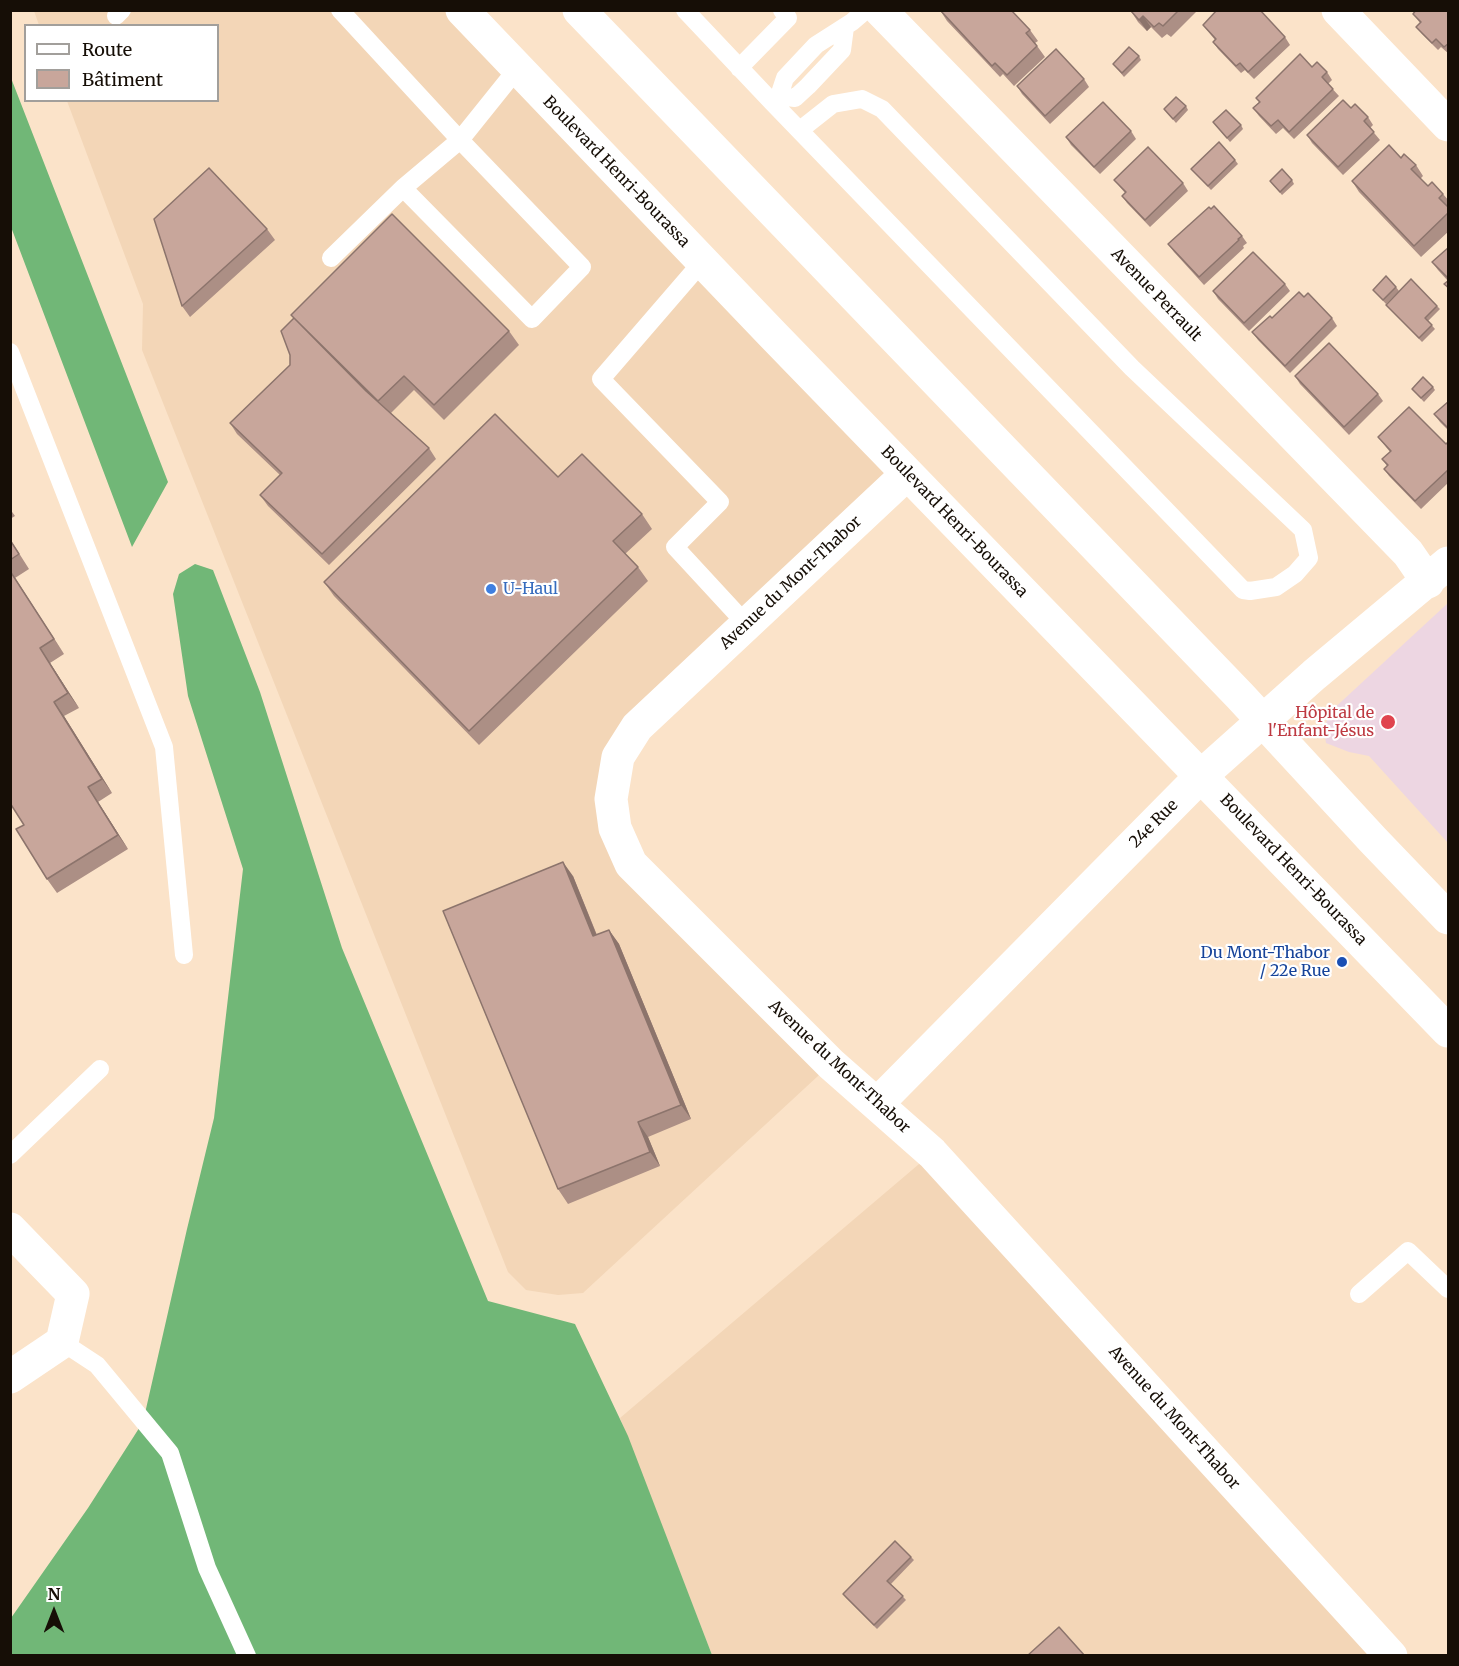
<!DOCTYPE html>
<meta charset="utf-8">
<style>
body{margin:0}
#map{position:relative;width:1459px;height:1666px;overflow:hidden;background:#fbe3c9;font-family:Merriweather,serif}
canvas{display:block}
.frame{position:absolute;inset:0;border:12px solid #160e06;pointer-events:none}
.legend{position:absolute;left:24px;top:24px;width:195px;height:78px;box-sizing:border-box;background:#fff;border:2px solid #a29f9b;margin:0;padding:8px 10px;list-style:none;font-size:18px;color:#160e06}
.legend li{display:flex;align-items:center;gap:12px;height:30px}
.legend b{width:30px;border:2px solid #a29f9b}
.north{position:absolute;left:24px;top:1582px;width:60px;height:60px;-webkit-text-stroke:4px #fff;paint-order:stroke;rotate:0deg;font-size:16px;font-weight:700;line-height:24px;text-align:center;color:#160e06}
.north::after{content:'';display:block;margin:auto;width:21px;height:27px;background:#160e06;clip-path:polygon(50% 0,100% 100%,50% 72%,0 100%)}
</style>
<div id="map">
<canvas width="1459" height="1666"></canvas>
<div class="frame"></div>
<ul class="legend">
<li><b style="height:8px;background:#fff"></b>Route</li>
<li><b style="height:16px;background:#c8a69b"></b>Bâtiment</li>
</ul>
<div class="north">N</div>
</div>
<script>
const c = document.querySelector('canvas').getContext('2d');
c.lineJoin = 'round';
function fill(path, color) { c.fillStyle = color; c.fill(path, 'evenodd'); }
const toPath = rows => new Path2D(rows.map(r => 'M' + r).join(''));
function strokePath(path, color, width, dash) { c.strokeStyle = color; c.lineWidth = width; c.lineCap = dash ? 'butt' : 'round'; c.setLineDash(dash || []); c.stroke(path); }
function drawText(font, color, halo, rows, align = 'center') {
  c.font = font + ' Merriweather,serif'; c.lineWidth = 4.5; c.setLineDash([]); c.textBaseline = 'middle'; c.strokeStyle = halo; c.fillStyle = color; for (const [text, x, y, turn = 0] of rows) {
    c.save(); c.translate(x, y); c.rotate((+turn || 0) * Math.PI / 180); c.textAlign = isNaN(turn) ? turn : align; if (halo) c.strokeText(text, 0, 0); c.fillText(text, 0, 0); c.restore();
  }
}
const built = toPath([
 [34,11,462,11,907,474,637,727,615,828,831,1064,583,1293,558,1295,526,1290,508,1272,142,350,143,304,67,101,218,100,218,26,39,25],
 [932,1153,1391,1655,712,1655,620,1418]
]);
const medical = toPath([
 [1448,603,1448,843,1369,756,1349,752,1326,743,1324,730,1329,713]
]);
const forest = toPath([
 [11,78,168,482,132,547,11,227],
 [195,564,213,570,260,692,342,948,488,1301,575,1324,628,1436,712,1655,11,1656,11,1618,88,1508,143,1422,187,1229,214,1118,243,869,188,696,173,594,179,574]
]);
const lane = toPath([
 [340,10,460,140,517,69],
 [685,10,772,102,1243,590,1250,591,1276,587,1295,574,1309,558,1303,530,1132,368,882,109,862,99,833,104,800,130],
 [116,16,122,10],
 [739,68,788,18,782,10],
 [779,96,795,98,808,86,842,50,845,27],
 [772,102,779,96,785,78,816,45,852,22,866,10],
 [331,258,403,188,460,140,582,267,532,319,403,188],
 [702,262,601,379,720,502,675,547,747,625],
 [10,352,164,747,184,955],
 [10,1155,100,1069],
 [1359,1294,1408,1251,1448,1289],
 [62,1342,97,1365,170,1453,207,1568,247,1656]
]);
const street = toPath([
 [880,10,1408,553,1428,582],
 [1338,10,1448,125],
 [907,474,637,727,618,757,611,799,615,828,631,864,831,1064,932,1153,1391,1656],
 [877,1104,1202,775,1314,675,1448,563],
 [10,1229,73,1294,62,1342,10,1377]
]);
const secondary = toPath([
 [462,10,773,335,1448,1031],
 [579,10,1240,696,1373,840,1448,918]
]);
const wall = toPath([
 [940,10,1030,30,1038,41,1035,43,1045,57,1014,86,1003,74,1000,77,947,21],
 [1132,10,1198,10,1171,37,1167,34,1162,38,1151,27,1147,31,1138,22,1131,11],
 [1449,10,1449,54,1441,47,1438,50,1422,34,1416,27,1420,23,1413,14],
 [1203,25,1285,37,1290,45,1254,79,1245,70,1241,73,1218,49,1213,42,1215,40],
 [1139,56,1141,60,1124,77,1113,64],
 [1312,67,1327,72,1332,80,1328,84,1339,96,1294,139,1283,128,1276,134,1259,116,1253,108,1259,102,1256,98],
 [1084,79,1089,87,1050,124,1022,94,1017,86],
 [1186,106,1188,110,1176,123,1164,109],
 [1351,108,1368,117,1373,125,1370,128,1380,140,1343,175,1312,143,1307,135],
 [1213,122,1241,125,1243,129,1230,142],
 [1131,131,1136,139,1100,174,1071,145,1066,137],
 [1401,158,1416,165,1423,176,1420,179,1428,186,1443,194,1449,201,1449,231,1421,257,1359,192,1352,181],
 [1235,160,1238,164,1211,190,1191,169],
 [1114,180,1183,183,1188,191,1150,227,1127,203,1122,196,1125,193],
 [1292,180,1294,184,1282,195,1270,181],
 [1211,209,1242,236,1247,243,1243,246,1244,248,1204,285,1174,252,1168,244],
 [267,229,275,240,190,317,182,306],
 [1449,247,1449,290,1444,284,1448,281,1438,270,1432,262],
 [1285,284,1290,291,1249,331,1218,299,1213,291],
 [1396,287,1399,291,1386,304,1373,290],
 [1386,305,1437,306,1440,309,1428,321,1435,329,1422,342],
 [291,315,509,331,519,345,444,420,414,390,391,413,429,448,436,459,329,565,268,506,260,495,280,475,237,434,230,423,290,365,294,318],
 [1272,318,1332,318,1337,326,1290,373,1258,340,1252,332],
 [1295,376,1378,394,1383,401,1349,435,1300,384],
 [1433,387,1435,390,1424,402,1412,389],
 [1449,401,1449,431,1440,422,1434,414],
 [1378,437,1446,444,1449,441,1449,482,1421,509,1389,476,1384,469,1387,466,1382,459,1390,452],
 [558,477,642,514,652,529,625,554,638,567,648,581,479,745,334,596,324,582],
 [10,509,15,516,10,519],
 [10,539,29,569,15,578,64,654,50,663,79,708,64,716,112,793,98,802,128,849,57,893,47,879,24,825,10,803],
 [573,876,597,935,609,930,619,944,691,1119,648,1137,660,1166,568,1204,558,1189],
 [911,1557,914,1560,891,1584,906,1600,877,1629,846,1598,843,1594]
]);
const shadedWall = toPath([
 [1143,16,1151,27,1147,31,1139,20],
 [10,571,15,578,64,654,54,639],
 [40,648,50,663,79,708,68,693],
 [54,702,64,716,112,793,102,779],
 [88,787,98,802,128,849,118,835],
 [563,862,573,876,603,951,593,936],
 [609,930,619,944,691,1119,681,1105],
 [638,1122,648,1137,660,1166,650,1152]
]);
const building = toPath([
 [940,10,1011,10,1030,30,1026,33,1037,46,1007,75,995,63,992,66,940,10],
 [1132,10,1179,10,1163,26,1159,23,1154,27,1143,16,1139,20,1131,11,1132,10],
 [1217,10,1260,10,1285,37,1248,72,1240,63,1236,66,1213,42,1216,39,1203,25,1217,10],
 [1416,10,1449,10,1449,43,1444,47,1436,39,1432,43,1416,27,1421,22,1413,14,1416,10],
 [1129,47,1139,56,1122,73,1113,64,1129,47],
 [1056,49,1084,79,1045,116,1017,86,1056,49],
 [1300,54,1312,67,1317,62,1327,72,1322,77,1333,89,1289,132,1278,120,1271,126,1253,108,1260,102,1256,98,1300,54],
 [1176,97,1186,106,1173,119,1164,109,1176,97],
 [1343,100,1351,108,1355,104,1368,117,1364,121,1374,132,1338,167,1307,135,1343,100],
 [1103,102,1131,131,1094,167,1066,137,1103,102],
 [1226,110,1241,125,1227,138,1213,122,1226,110],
 [1219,142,1235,160,1208,186,1191,169,1219,142],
 [1389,145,1401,158,1404,154,1416,165,1411,169,1428,186,1432,182,1443,194,1439,198,1449,208,1449,212,1414,246,1352,181,1389,145],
 [1148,147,1183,183,1145,220,1122,196,1126,192,1114,180,1148,147],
 [209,168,267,229,182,306,154,219,209,168],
 [1282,169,1292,180,1280,192,1270,181,1282,169],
 [1214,206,1242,236,1238,239,1239,240,1199,277,1168,244,1209,207,1211,209,1214,206],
 [392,214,509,331,434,405,404,376,378,401,291,315,392,214],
 [1449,247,1449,279,1432,262,1449,247],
 [1253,252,1285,284,1244,323,1213,291,1253,252],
 [1386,276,1396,287,1383,300,1373,290,1386,276],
 [1411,279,1437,306,1425,318,1432,325,1419,338,1386,305,1411,279],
 [1449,280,1449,288,1444,284,1449,280],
 [1299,292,1304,297,1308,293,1332,318,1285,366,1252,332,1270,316,1272,318,1299,292],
 [294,318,366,391,429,448,322,554,260,495,282,473,230,423,290,365,290,355,281,331,294,318],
 [1329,343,1378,394,1344,427,1295,376,1329,343],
 [1423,377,1433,387,1421,398,1412,389,1423,377],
 [1449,401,1449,429,1434,414,1449,401],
 [1409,407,1446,444,1449,441,1449,469,1415,501,1384,469,1388,465,1382,459,1391,451,1378,437,1409,407],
 [495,414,558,477,582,454,642,514,613,541,638,567,469,731,324,582,495,414],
 [10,540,19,554,10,560,10,540],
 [10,571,54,639,40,648,68,693,54,702,102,779,88,787,118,835,47,879,16,829,24,825,10,803,10,571],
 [563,862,593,936,609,930,681,1105,638,1122,650,1152,558,1189,443,911,563,862],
 [895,1541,911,1557,887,1581,903,1596,874,1625,843,1594,895,1541],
 [1059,1627,1085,1656,1027,1656,1059,1627]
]);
const markers = [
 [491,589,6,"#3f7fe0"],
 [1388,722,8,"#e0444e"],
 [1342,962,6,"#1a4fb4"]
];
const streetNames = [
 ["Boulevard Henri-Bourassa",616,172,46],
 ["Avenue Perrault",1156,295,46],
 ["Boulevard Henri-Bourassa",954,522,46],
 ["Avenue du Mont-Thabor",791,583,-43],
 ["24e Rue",1154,824,-45],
 ["Boulevard Henri-Bourassa",1293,870,46],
 ["Avenue du Mont-Thabor",839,1067,43],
 ["Avenue du Mont-Thabor",1174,1418,48]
];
const shopNames = [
 ["U-Haul",503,589]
];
const healthNames = [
 ["Hôpital de",1374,713],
 ["l'Enfant-Jésus",1374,731]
];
const transitNames = [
 ["Du Mont-Thabor",1330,953],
 ["/ 22e Rue",1330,971]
];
fill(built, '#f3d6b7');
fill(medical, '#edd6e2');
fill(forest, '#71b777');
strokePath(lane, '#fff', 18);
strokePath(street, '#fff', 33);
strokePath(secondary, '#fff', 33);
fill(wall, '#ac8f85');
fill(shadedWall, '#8c746c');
fill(building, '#c8a69b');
strokePath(building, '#8c746c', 1.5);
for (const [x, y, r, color] of markers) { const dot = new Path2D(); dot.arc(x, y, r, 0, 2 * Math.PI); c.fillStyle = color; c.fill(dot); strokePath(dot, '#fff', 2); }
drawText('16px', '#160e06', '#fff', streetNames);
drawText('16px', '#366cbe', '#fff', shopNames, 'left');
drawText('16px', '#be3a42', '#fff', healthNames, 'right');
drawText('16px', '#164399', '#fff', transitNames, 'right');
</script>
